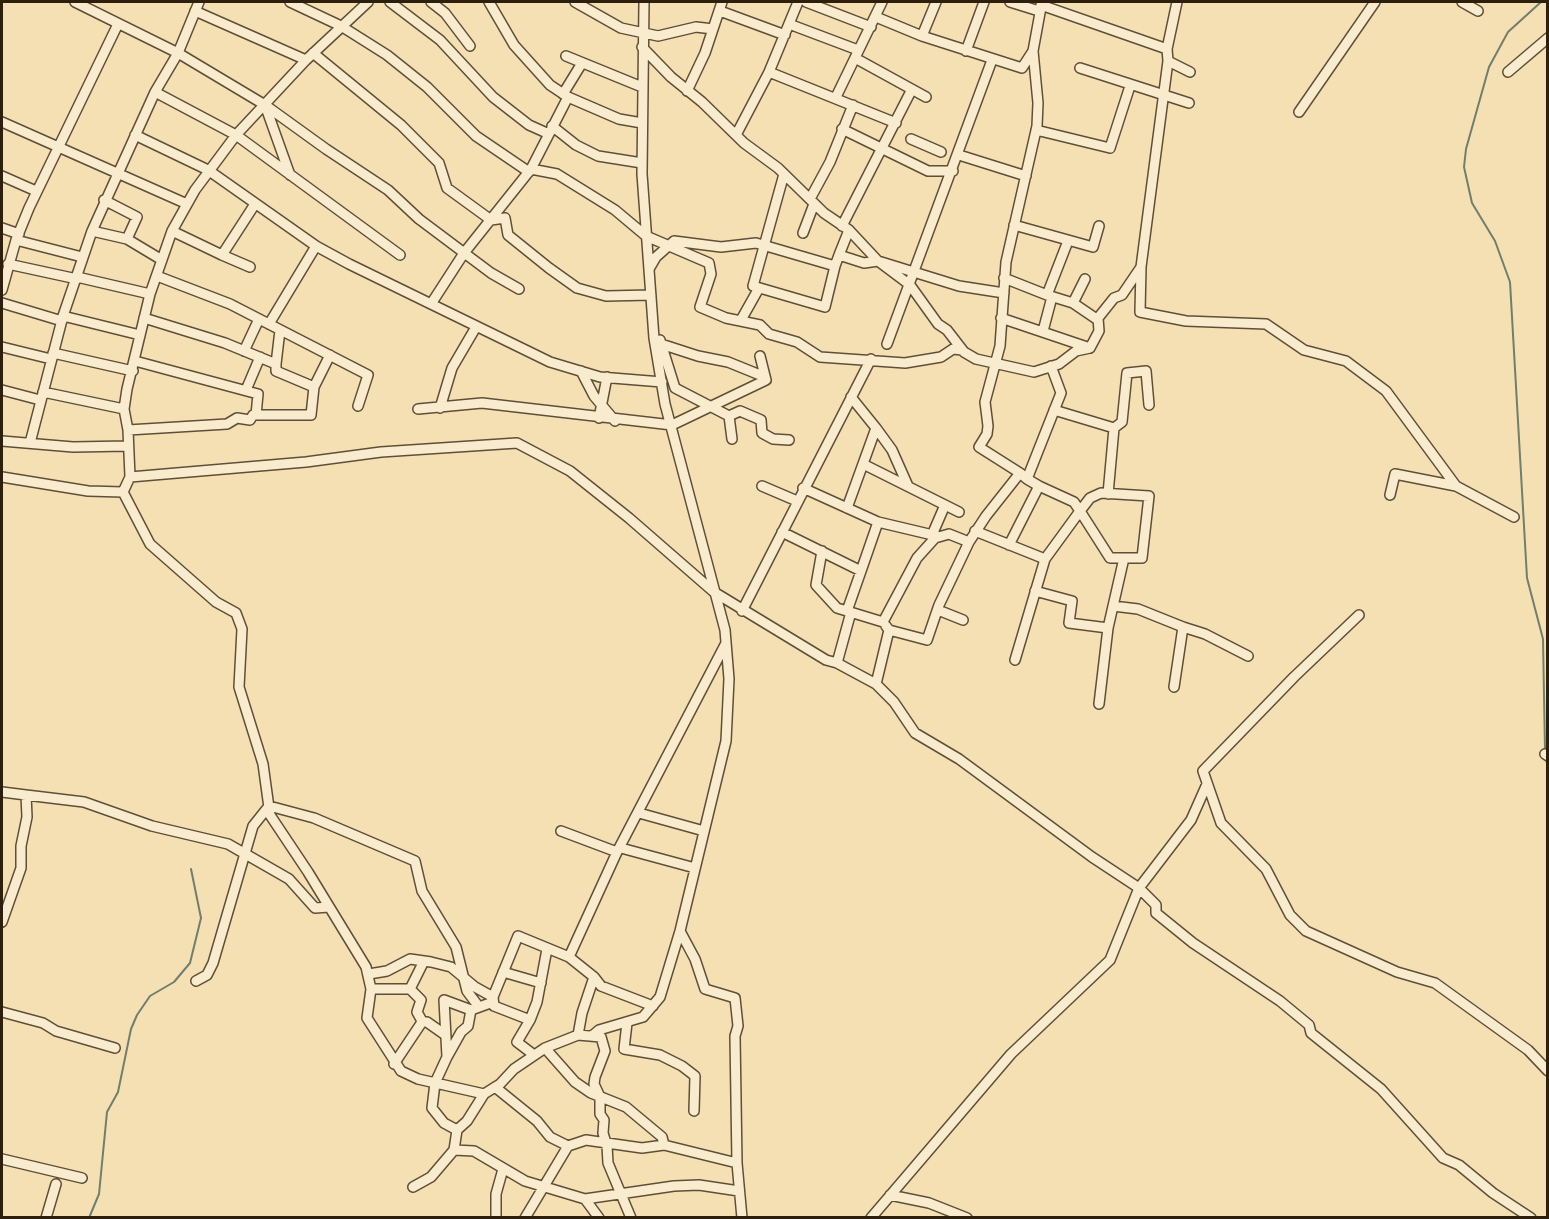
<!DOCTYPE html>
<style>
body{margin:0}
#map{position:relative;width:1549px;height:1219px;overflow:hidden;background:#f5e0b4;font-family:"Old Standard TT",serif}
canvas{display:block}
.frame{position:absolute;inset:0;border:3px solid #2e1f0d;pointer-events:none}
</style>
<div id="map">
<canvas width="1549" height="1219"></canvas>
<div class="frame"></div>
</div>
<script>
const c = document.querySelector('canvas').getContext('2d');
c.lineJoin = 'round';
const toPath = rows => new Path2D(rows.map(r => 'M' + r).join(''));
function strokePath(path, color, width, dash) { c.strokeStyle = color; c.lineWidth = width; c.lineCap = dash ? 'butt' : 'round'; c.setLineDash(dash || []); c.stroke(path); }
const stream = toPath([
 [1541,2,1508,32,1489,67,1466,149,1464,167,1472,203,1495,241,1510,282,1527,578,1543,639,1545,750],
 [1546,759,1548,768],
 [89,1218,99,1194,107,1112,118,1092,131,1029,137,1015,150,996,174,982,190,963,201,918,191,869]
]);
const minor = toPath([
 [75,2,178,53,265,105,326,149,388,190,419,219,491,273,519,289],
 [290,2,341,26,387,55,427,87,476,136,529,172],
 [390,2,440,40,493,97,529,125,549,134],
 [431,2,445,13,470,46],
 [489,2,514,45,550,85,568,97,619,119,642,123],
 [575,2,621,28,658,36,696,27,713,29],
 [806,2,871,27],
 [1010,2,1039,11],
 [1462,2,1478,11],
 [1041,5,1167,49],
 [195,11,306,60],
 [720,11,785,35],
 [876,17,922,36,1022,68,1033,51],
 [789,24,858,50],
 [922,36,936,2],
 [642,47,671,77,702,102,744,143,778,168,824,213,849,230,878,261,959,286,1004,293],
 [966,51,984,2],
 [313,53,401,125,439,163,447,188,491,220,505,218,508,235,549,268,577,288,606,296,651,295],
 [566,56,642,87],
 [855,58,926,97],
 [1168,61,1190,72],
 [1080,68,1189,103],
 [769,72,896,123],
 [1508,72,1548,38],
 [687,91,705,53,722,2],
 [155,92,236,135,400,255],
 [563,94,582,63],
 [836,97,882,2],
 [265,105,290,175],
 [1299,112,1375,2],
 [2,122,187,204],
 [552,126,576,145,598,156,642,163],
 [842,129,928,171,953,171],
 [1036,130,1110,148,1130,86],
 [135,135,208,170,316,246,349,264,550,362,600,377,662,382],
 [736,135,769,72,798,2],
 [911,139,941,152],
 [959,155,1026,176],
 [531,169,557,174,615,210,646,236,709,263,711,274,700,307,726,318,760,325,769,334,797,342,820,357,905,363,941,357,953,349,962,350],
 [784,174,753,286,825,307,835,266],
 [2,176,36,191],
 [810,199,830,162,853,105],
 [104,200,137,217,127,239],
 [1014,225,1093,247,1099,226],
 [842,226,911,91],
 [2,228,19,234],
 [92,231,127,239,162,260],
 [172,231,222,255,255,204],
 [803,233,814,204],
 [16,240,82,257],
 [222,255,250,267],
 [839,255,849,230],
 [8,264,77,279],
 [1141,267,1140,312,1186,321,1266,324,1304,350,1346,361,1386,391,1456,486],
 [649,269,656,257,674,241,721,247,756,243,835,266,839,255,864,263,878,261,910,285,938,324,947,330,964,352,976,359,1034,372,1059,364,1076,351,1090,348,1099,331,1098,318,1114,298,1122,295,1141,267,1168,61,1167,49,1177,2],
 [157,276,230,304,368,375,358,406],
 [77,277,150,294],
 [1004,278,1047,295,1068,241],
 [2,290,16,240,29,208,118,24],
 [1047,295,1073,303,1085,279],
 [2,303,62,321],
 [1073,303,1098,320],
 [431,304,464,253,531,169,568,97],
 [63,316,140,335],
 [1001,318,1090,348],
 [741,320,759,288],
 [269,324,316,246],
 [1043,331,1052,297],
 [660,340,675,388,729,416,740,411,761,420,762,433,773,439,789,440],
 [661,344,698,356,728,362,765,377],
 [887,344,992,60],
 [2,347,51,359],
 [244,351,259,319],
 [53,353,133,371],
 [135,361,258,394,256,415],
 [276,364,280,330],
 [581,371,594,396,615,421],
 [314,387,330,355],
 [2,390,40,400],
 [246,390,260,357],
 [43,392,124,409],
 [851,397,876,428],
 [440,408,452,368,476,327],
 [418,409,482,403,672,425,766,380,760,356],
 [1054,410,1114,428,1108,494],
 [729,416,732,439],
 [599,418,607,377],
 [1114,428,1122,422,1127,373,1146,371,1149,405],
 [128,430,227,424,237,418,250,420,253,415,311,415,314,387,276,371,276,364,225,343,144,318],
 [2,441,73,447,128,446],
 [30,443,63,316,92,231,155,92,178,53,199,2],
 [863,464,945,505,932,535],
 [1020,473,979,447,987,434,988,426,985,402,1000,346,1006,262,1037,126,1038,103,1033,51,1042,2],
 [2,477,88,491,123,492,150,544,216,602,236,613,242,629,239,687,263,764,270,815,308,872,366,967,371,989,367,1018,401,1071,418,1079,484,1094,500,1084,514,1069,545,1048,578,1035,601,1037,605,1051,595,1077,594,1084,600,1097,600,1114,604,1120,603,1133,607,1146,608,1163,631,1218],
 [130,477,306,462,381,452,517,443,570,471,629,518,714,592,826,660,837,663,851,612],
 [762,486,797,501],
 [1039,486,1074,502,1080,511,1110,558,1142,558,1149,496,1101,493,1090,498,1080,511,1045,559],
 [803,488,878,522,861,571],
 [123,492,130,477,128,430,124,409,127,389,150,294,172,231,195,190,236,135,306,60,368,2],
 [1390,495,1395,474,1456,486,1514,517],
 [945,505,959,512],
 [847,508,876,428,892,450,908,486],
 [878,522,937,536],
 [975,531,1045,559,1015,660],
 [782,532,861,571,847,611],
 [1009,545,1039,486,1027,479],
 [822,551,816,585,837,608,883,622,917,558,935,538,949,534,969,542,986,516,1020,473,1027,479,1061,393,1051,366],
 [1035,591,1072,601,1069,623,1108,628,1124,558],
 [1113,606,1138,609,1183,627,1174,687],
 [938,610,963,620],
 [742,611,871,359],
 [1359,615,1294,677,1203,771,1221,823,1266,869,1290,915,1306,931,1397,972,1435,983,1528,1050,1548,1071],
 [1183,627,1205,634,1248,656],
 [889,630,927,640,939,605,969,542],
 [837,663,876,684,894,702,915,733,959,759,1092,857,1139,888,1156,905,1156,913,1193,943,1280,1001,1309,1025,1311,1033,1381,1089,1443,1158,1459,1165,1493,1193,1531,1218],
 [876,684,889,630,886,626],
 [1099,704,1108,628],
 [1545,754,1548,756],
 [2,792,26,795,27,817,21,846,21,868,2,922],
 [26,795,84,802,152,826,228,844,289,879,315,908,329,907],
 [639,813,704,831],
 [561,831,617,852],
 [621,848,695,868],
 [680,931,695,959,705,989,735,998,738,1026,735,1036,737,1163,742,1218],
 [569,957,617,852,726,643],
 [503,972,541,983],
 [369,974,387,971,410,959,431,962,451,967,475,987,493,997],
 [594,977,601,986,653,1006],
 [196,981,207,975,213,963,253,826,269,806,314,818,415,861,422,891,456,947,467,991,479,1007],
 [371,989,410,989,424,961],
 [410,989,421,1000,417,1012,422,1021],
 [2,1012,43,1023,56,1031,115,1048],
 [530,1020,537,1002,547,949],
 [627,1023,624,1049,660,1055,682,1066,695,1076,694,1111],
 [592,1036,599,1030,643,1017,660,997,680,931,726,741,729,679,725,630,665,404,654,338,642,174,644,2],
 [545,1048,575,1082,591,1093,626,1107,662,1137,664,1145],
 [534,1055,517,1042,530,1020,494,1006,493,997,518,936,569,957,594,977,582,1013,578,1035],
 [447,1057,461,1032,468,1026,471,1010],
 [394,1064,422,1022,427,1022,444,1034],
 [495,1087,537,1121,550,1137,568,1146,586,1140,642,1148,664,1145,737,1163],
 [457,1130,444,1123,432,1108,435,1083,447,1057,444,1000,471,1010,493,1002],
 [454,1150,474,1151,525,1181,585,1199,599,1218],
 [2,1159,82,1178],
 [413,1187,431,1177,454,1150,457,1130,467,1121,484,1094],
 [890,1195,929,1203,967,1218],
 [585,1199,674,1186,699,1185,739,1191],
 [46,1218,56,1184],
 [496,1218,496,1194,503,1169],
 [525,1218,568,1146],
 [871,1218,1011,1054,1110,960,1139,888,1191,820,1207,784]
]);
strokePath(stream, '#707e6d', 2);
strokePath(minor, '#604f37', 12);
strokePath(minor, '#f8ebce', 9);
</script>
